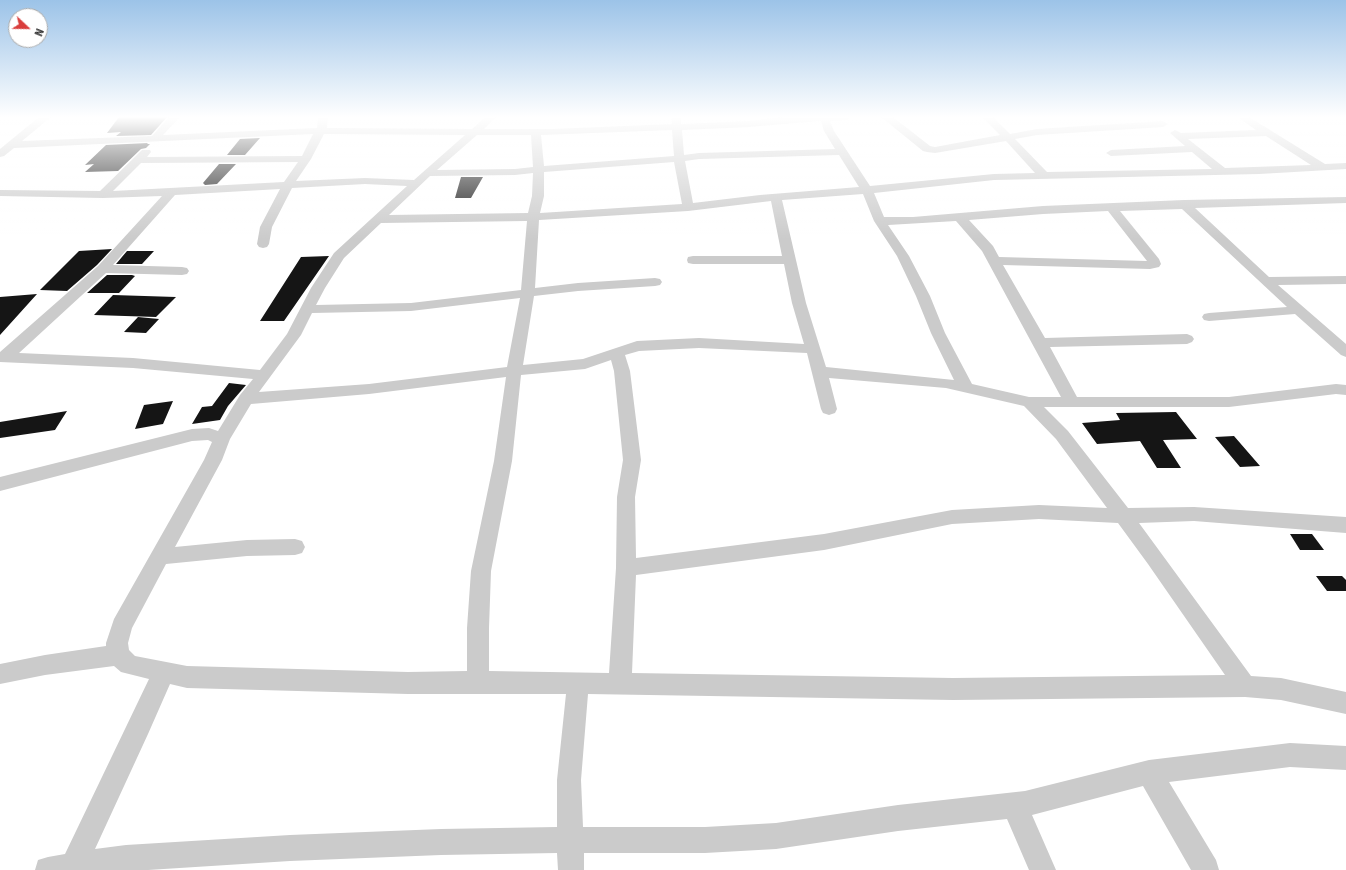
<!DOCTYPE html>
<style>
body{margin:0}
#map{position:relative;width:1346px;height:870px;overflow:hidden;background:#fff;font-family:"Source Sans 3",sans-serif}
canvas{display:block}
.north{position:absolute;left:8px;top:8px;width:40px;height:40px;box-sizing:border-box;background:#fff;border:1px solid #ababab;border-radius:50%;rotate:112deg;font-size:11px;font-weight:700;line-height:16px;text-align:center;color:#2e2e2e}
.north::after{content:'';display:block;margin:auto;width:14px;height:18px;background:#d93d3c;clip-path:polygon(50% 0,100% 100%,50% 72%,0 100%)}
</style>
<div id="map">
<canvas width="1346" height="870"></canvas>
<div class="north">N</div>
</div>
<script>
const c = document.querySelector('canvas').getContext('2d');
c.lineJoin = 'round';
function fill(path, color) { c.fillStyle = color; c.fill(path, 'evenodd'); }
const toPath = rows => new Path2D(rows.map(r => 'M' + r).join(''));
const building = toPath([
 [119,117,167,117,151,135,116,136,121,132,107,133],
 [260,138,245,155,227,155,240,139],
 [148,143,147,144,150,144,146,148,141,149,118,171,85,172,94,164,85,165,106,145],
 [219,164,236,164,217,184,205,185,203,183],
 [461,177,483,177,471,198,455,198],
 [112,249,97,265,67,291,40,290,79,251],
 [127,251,154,251,142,264,116,264],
 [329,256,284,321,260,321,301,257],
 [107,275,132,275,135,276,119,293,87,293],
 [37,294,0,335,0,297],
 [113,295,176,297,156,317,94,315],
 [138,317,159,319,146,333,124,332],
 [229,383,246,385,228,406,220,420,192,424,202,407,212,406],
 [173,401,163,424,135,429,144,405],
 [67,411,55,430,0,438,0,422],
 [1176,412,1197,439,1163,440,1181,468,1157,468,1140,441,1097,444,1082,423,1120,420,1116,413],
 [1234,436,1260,466,1240,467,1215,437],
 [1290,534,1312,534,1324,550,1300,550],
 [1316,576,1342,576,1346,580,1346,591,1327,591]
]);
const street = toPath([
 [39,117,51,117,22,141,152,136,169,117,180,117,163,135,317,128,318,117,328,117,327,128,472,129,485,117,496,117,484,129,554,129,672,124,671,117,681,117,681,124,748,121,784,117,851,117,846,120,830,121,834,131,870,186,994,174,1035,173,1006,141,935,153,927,152,923,151,881,117,893,117,930,146,935,147,1000,135,982,117,993,117,1010,134,1037,129,1163,121,1168,124,1163,127,1037,135,1015,139,1047,172,1212,169,1192,152,1111,156,1106,153,1111,150,1185,146,1170,133,1175,130,1181,133,1256,130,1237,117,1249,117,1325,164,1346,163,1346,169,1259,174,994,180,874,193,884,217,913,217,1043,206,1184,200,1346,197,1346,203,1195,208,1269,277,1346,276,1346,284,1278,285,1346,344,1346,357,1341,355,1295,314,1209,321,1204,320,1202,317,1204,314,1209,313,1287,307,1182,209,1120,211,1159,259,1161,264,1159,267,1150,269,1003,265,1045,338,1187,334,1192,336,1194,339,1192,342,1187,344,1050,347,1077,397,1229,397,1336,384,1346,385,1346,395,1336,394,1229,407,1044,407,1068,431,1128,508,1194,507,1346,517,1346,533,1194,521,1139,523,1251,676,1281,678,1346,692,1346,714,1281,700,1245,697,953,700,588,694,581,780,583,827,705,827,776,823,898,805,1025,791,1149,760,1290,743,1346,746,1346,770,1290,767,1169,782,1216,860,1219,870,1191,870,1143,786,1032,815,1056,870,1029,870,1007,819,898,831,776,849,705,853,584,853,584,870,558,870,557,853,441,855,290,861,148,870,35,870,38,860,48,857,65,854,149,679,121,672,114,666,45,675,0,684,0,664,45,655,106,646,106,643,114,619,204,460,212,442,208,440,192,441,0,491,0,477,192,429,209,428,218,431,240,395,253,379,133,368,0,362,0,352,98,266,162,196,103,198,0,196,0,190,100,191,142,150,150,150,151,152,147,157,302,156,313,134,14,148,4,156,0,157,0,149,39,117],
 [821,121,824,131,835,149,699,153,684,155,682,130,748,127,821,121],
 [672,130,674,156,544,166,541,135,672,130],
 [324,134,465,135,414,180,365,178,296,181,311,159,324,134],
 [477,135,531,135,533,167,515,169,437,170,477,135],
 [1266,136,1311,165,1225,168,1188,139,1266,136],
 [839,155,859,187,760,195,693,203,685,161,699,159,839,155],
 [298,162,284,182,113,191,141,163,298,162],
 [674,162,682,204,540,213,544,196,544,172,674,162],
 [533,173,532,196,528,213,389,215,430,176,515,175,533,173],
 [365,184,407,186,334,253,311,288,287,334,260,370,133,358,19,353,106,273,182,275,187,274,189,271,187,268,182,267,113,265,175,195,280,189,260,227,257,244,259,247,263,248,267,247,269,244,272,227,292,188,365,184],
 [863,194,874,221,897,256,916,296,931,333,954,380,826,367,806,303,782,200,863,194],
 [771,201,782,256,693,256,688,257,687,260,688,263,693,264,784,264,792,303,804,344,699,338,637,341,583,359,523,365,534,296,578,291,655,286,660,285,662,282,660,279,655,278,578,283,535,288,539,220,688,211,771,201],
 [1108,211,1147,261,999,257,993,246,969,220,1043,214,1108,211],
 [527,221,521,290,411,303,316,305,325,288,344,258,381,223,527,221],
 [956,221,982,251,1061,397,1029,397,972,384,945,333,930,296,909,256,888,225,956,221],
 [520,298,507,367,369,384,259,392,301,335,312,313,411,311,520,298],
 [699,348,807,353,821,409,823,413,829,415,835,413,837,409,829,378,946,388,1024,406,1056,439,1107,508,1039,505,952,510,824,534,636,558,635,497,641,460,630,371,625,355,639,351,699,348],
 [611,360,614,371,623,460,617,497,616,568,609,673,489,671,489,628,491,571,512,461,521,375,585,369,611,360],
 [506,377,494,461,471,571,467,628,467,671,408,672,187,666,135,656,129,650,128,643,132,628,166,564,247,556,295,555,302,553,305,547,302,541,295,539,247,540,175,547,222,460,230,439,251,404,369,394,506,377],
 [1039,519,1118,523,1148,564,1225,675,953,678,632,673,636,575,824,550,952,524,1039,519],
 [170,684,187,688,408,694,566,694,557,780,557,827,441,829,290,835,126,845,95,849,148,734,170,684]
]);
fill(building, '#151515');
fill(street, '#cbcbcb');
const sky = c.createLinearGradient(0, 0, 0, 239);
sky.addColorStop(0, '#9cc3e8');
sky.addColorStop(0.49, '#fff');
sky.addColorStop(1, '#ffffff00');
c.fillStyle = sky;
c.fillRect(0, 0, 1346, 239);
</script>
